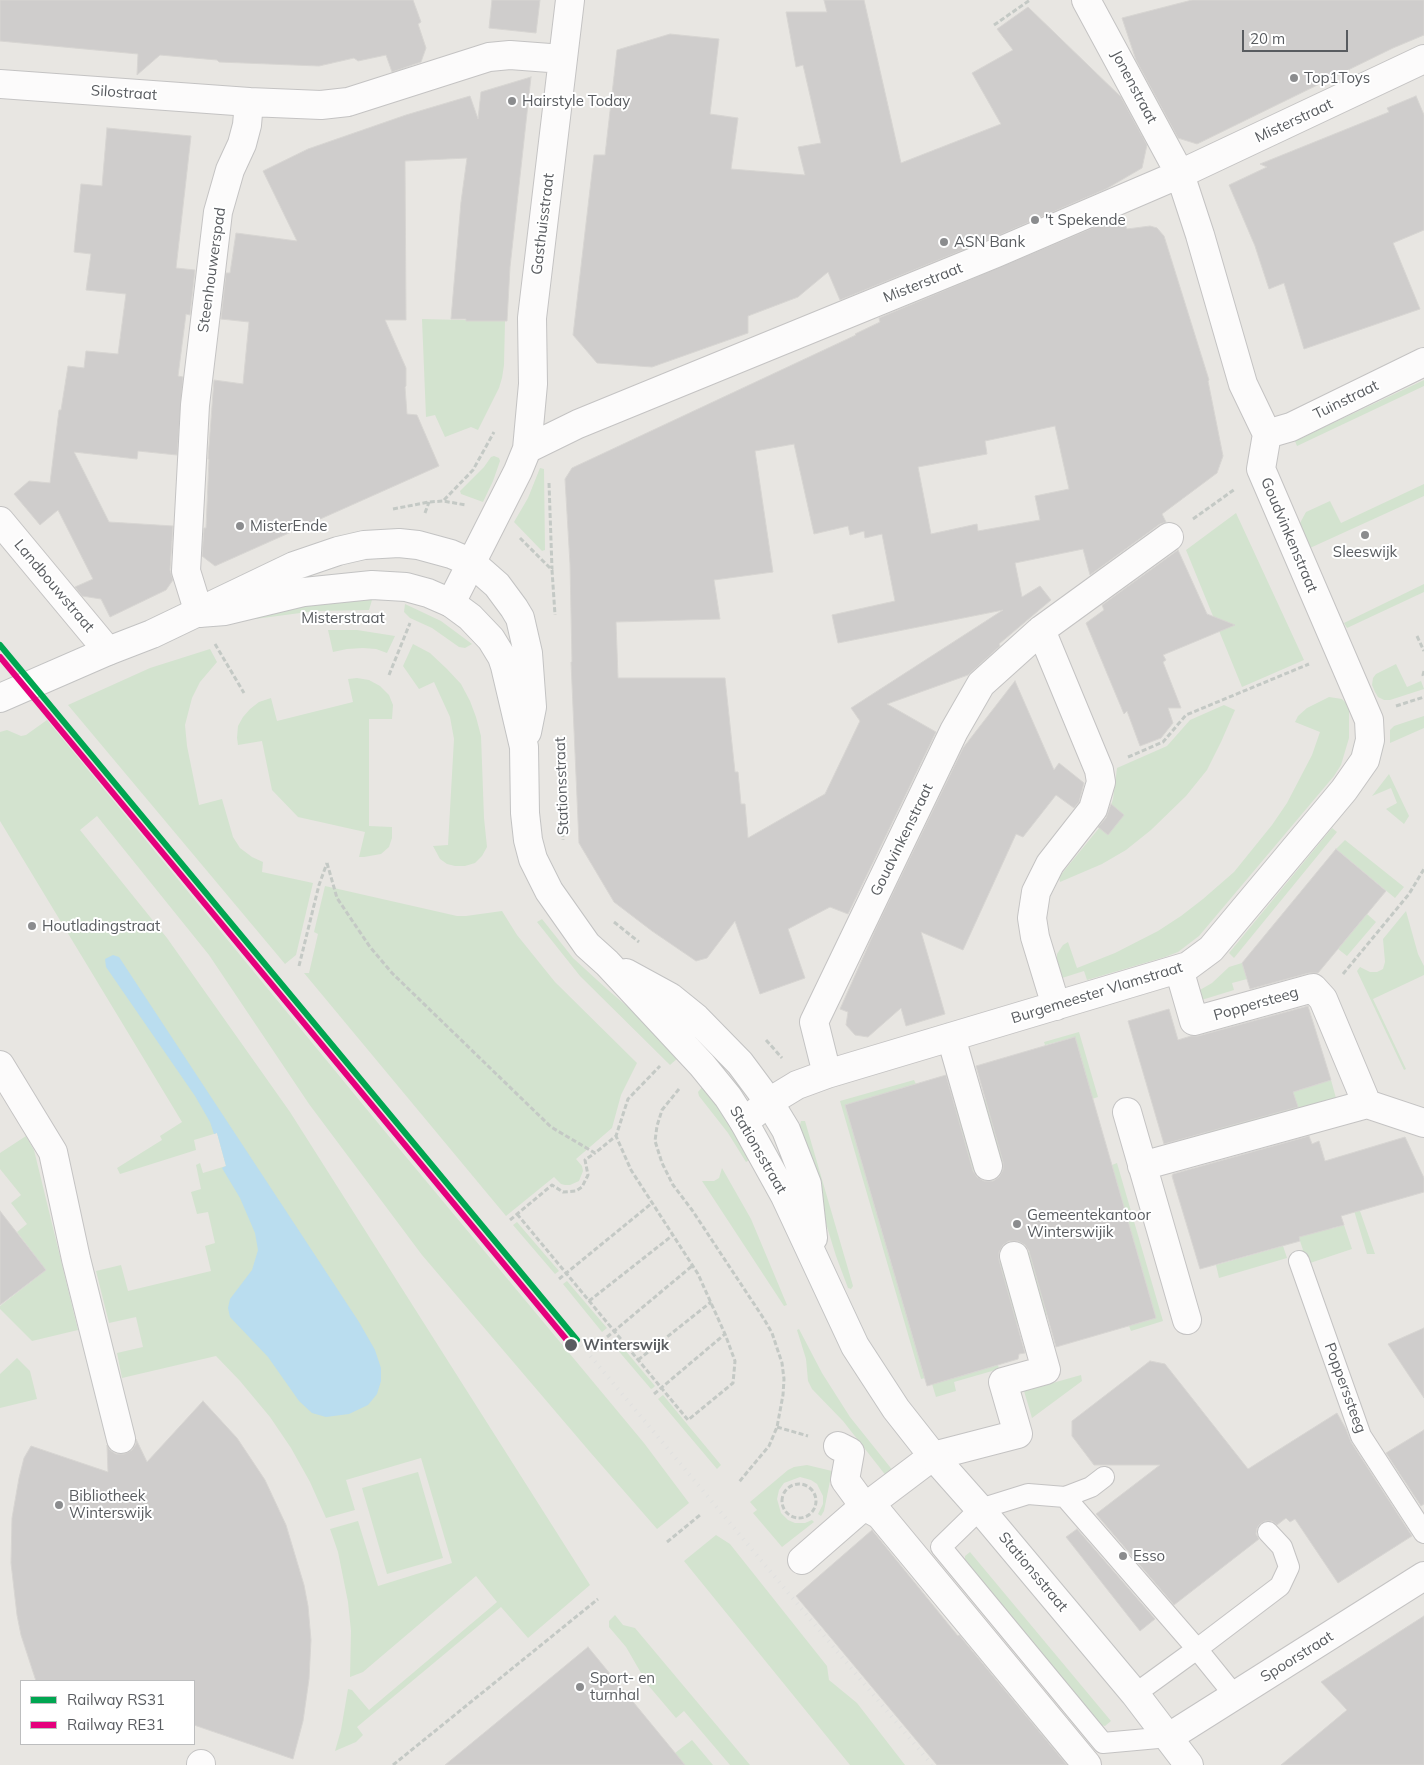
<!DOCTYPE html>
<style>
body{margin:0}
#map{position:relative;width:1424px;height:1765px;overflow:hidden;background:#e8e6e2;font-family:Mulish,sans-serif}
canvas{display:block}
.legend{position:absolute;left:20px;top:1680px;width:175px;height:65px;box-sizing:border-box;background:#fff;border:1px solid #bdbebf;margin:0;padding:6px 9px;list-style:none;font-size:15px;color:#595c60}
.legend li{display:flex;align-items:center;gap:10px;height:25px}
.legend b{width:25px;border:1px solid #bdbebf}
.scale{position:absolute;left:1242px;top:30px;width:106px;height:22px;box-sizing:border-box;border:2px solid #595c60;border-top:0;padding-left:6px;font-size:15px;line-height:18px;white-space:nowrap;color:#595c60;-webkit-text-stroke:4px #fff;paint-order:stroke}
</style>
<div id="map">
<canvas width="1424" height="1765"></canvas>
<ul class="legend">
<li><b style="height:6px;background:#00a651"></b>Railway RS31</li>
<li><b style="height:6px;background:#e5007d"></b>Railway RE31</li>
</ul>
<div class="scale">20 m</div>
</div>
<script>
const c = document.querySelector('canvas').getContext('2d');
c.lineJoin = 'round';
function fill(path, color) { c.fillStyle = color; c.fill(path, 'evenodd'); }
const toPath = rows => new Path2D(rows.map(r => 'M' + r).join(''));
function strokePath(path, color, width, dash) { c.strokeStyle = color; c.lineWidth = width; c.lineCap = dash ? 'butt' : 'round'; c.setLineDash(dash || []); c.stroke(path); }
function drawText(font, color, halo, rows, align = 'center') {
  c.font = font + ' Mulish,sans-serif'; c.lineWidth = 4; c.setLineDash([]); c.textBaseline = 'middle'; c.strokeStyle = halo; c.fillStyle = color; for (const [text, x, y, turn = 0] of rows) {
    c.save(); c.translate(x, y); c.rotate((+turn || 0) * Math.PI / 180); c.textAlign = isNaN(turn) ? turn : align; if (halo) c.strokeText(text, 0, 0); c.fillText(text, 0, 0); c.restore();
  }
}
const green = toPath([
 [422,319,505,321,504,365,502,378,499,388,478,430,471,427,445,437,435,415,426,417],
 [1424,380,1424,386,1297,446,1295,441],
 [494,456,499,458,500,461,493,481,483,502,461,494,460,491,484,467,491,457],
 [540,468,544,469,545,550,542,551,514,522,528,498],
 [1424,484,1424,496,1310,548,1300,523,1306,512,1330,501,1341,523],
 [1236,513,1304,660,1242,687,1186,550],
 [1424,584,1424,592,1347,628,1344,623],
 [352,599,372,600,369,610,315,611,255,619,252,612],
 [405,604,441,621,472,644,465,648,459,647,432,628,410,618,404,612],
 [328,630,357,630,395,636,387,653,376,649,363,648,347,649,333,652],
 [413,644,430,653,447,669,461,684,470,701,476,717,481,736,484,818,487,847,482,856,475,863,465,866,455,866,447,864,440,859,433,846,448,845,454,739,450,717,434,682,419,689,403,666],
 [210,649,217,662,200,682,192,698,185,725,187,746,199,805,222,799,233,837,240,848,252,857,263,862,262,872,313,883,296,955,285,964,68,705,150,668],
 [1396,664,1407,687,1421,681,1424,689,1390,700,1384,700,1378,697,1375,692,1372,685,1373,678,1376,674],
 [357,678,369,680,380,686,389,695,393,705,392,719,369,719,369,826,392,827,392,838,389,847,381,854,364,857,359,857,365,832,298,817,272,790,262,741,238,745,237,738,238,726,243,717,250,709,259,702,271,698,277,721,353,702,348,679],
 [1329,697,1342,699,1346,703,1349,709,1349,738,1341,765,1334,776,1199,936,1178,952,1165,957,1087,980,1084,971,1062,978,1057,960,1057,954,1063,945,1068,942,1077,968,1115,953,1158,931,1181,916,1203,899,1234,872,1272,825,1287,803,1312,755,1320,732,1295,722,1298,716,1307,708],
 [1224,705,1235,710,1221,742,1207,770,1186,796,1151,830,1126,850,1102,864,1060,882,1059,877,1104,822,1108,815,1113,799,1117,768,1167,746,1190,720],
 [1424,716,1424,728,1390,743,1390,730,1394,726],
 [47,720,392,1140,644,1443,689,1503,657,1529,590,1452,422,1255,309,1104,209,955,97,816,80,830,167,938,290,1112,590,1585,528,1638,501,1607,357,1727,363,1735,356,1742,335,1751,341,1730,348,1689,352,1690,369,1710,497,1602,476,1576,363,1672,350,1677,351,1631,348,1602,338,1552,330,1529,358,1521,378,1586,452,1563,421,1458,346,1480,355,1510,326,1518,310,1482,291,1448,270,1417,240,1381,216,1356,122,1378,117,1353,143,1347,136,1317,109,1323,96,1271,121,1265,128,1291,211,1271,205,1246,215,1243,208,1212,197,1214,191,1192,201,1189,196,1165,200,1163,203,1173,226,1166,217,1133,194,1140,196,1150,120,1174,117,1168,162,1140,160,1136,182,1122,0,821,0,732,7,730,21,736,26,735],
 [1389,774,1409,816,1404,824,1386,809,1397,803,1391,788,1372,796],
 [1332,828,1337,832,1234,958,1229,953],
 [1345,840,1404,887,1395,898,1336,849],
 [325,886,457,916,466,916,502,911,517,935,555,982,637,1063,621,1095,612,1128,576,1159,582,1166,583,1171,579,1181,570,1185,565,1185,561,1184,554,1177,506,1216,304,973,309,973,318,934,314,932],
 [1406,911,1418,954,1424,966,1424,975,1373,999,1406,1069,1404,1070,1357,971,1360,967,1370,972,1377,972,1383,969,1385,962,1383,939],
 [1367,914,1376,922,1347,956,1338,949],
 [542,919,573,958,608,990,649,1025,679,1057,670,1065,580,976,537,922],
 [1242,963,1247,979,1232,983,1234,990,1195,1002,1193,994,1212,983,1229,967],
 [1079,1032,1098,1097,1092,1099,1075,1037,1045,1045,1044,1042],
 [914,1080,916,1084,845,1105,925,1378,921,1379,840,1101],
 [1331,1080,1336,1098,1206,1135,1199,1112,1293,1092],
 [703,1086,717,1104,751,1159,746,1162,728,1133,699,1096,698,1092],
 [988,1098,1007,1161,1001,1163,982,1099],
 [957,1106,976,1170,969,1172,951,1108],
 [801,1121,805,1121,853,1286,851,1289,848,1288,836,1256,798,1133],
 [26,1136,34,1150,78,1330,32,1341,0,1309,0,1306,46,1270,17,1232,27,1224,11,1203,21,1195,0,1169,0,1153],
 [1345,1155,1360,1211,1375,1254,1367,1254,1338,1157],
 [1117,1163,1163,1321,1131,1331,1129,1326,1156,1318,1112,1165],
 [722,1168,751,1219,787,1305,784,1306,702,1181,714,1181,719,1178],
 [1327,1217,1331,1229,1344,1225,1352,1249,1307,1264,1299,1251,1303,1250,1295,1226],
 [517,1222,559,1271,555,1274,513,1225],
 [1283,1246,1287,1258,1219,1278,1216,1265],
 [1032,1251,1051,1315,1045,1316,1026,1252],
 [1002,1260,1020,1324,1014,1325,995,1261],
 [567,1281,607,1328,602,1332,563,1284],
 [799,1329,822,1373,850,1417,894,1472,887,1477,843,1421,812,1389,808,1381,806,1359,797,1330],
 [615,1338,655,1386,653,1388,651,1389,610,1341],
 [17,1358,30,1371,37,1399,0,1408,0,1374],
 [998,1365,999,1369,954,1382,956,1391,936,1397,932,1384],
 [1081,1375,1082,1381,1032,1418,1024,1391],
 [663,1395,721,1465,717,1469,658,1399],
 [807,1465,832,1471,824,1511,821,1516,818,1514,823,1504,823,1496,817,1484,811,1480,800,1477,784,1483,779,1490,777,1499,781,1513,788,1520,795,1523,805,1523,812,1520,814,1522,782,1547,753,1513,757,1510,750,1502,788,1470,794,1467],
 [418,1472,443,1558,387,1574,362,1488],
 [716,1535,730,1544,827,1666,829,1680,857,1703,905,1765,850,1765,684,1561],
 [970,1552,1111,1721,1105,1726,1101,1725,965,1562,965,1556],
 [615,1615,623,1625,635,1628,750,1765,730,1765,684,1711,676,1718,648,1685,626,1647,609,1627,609,1621],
 [692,1740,713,1765,685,1765,675,1753]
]);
const water = toPath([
 [113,955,119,957,359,1322,375,1350,381,1368,381,1381,377,1394,368,1405,349,1414,326,1417,312,1413,299,1401,268,1357,230,1317,228,1308,230,1299,252,1270,258,1250,255,1233,240,1198,222,1168,226,1166,217,1133,214,1134,210,1122,195,1096,106,967,105,959]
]);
const building = toPath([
 [0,0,413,0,421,22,418,24,426,48,421,62,392,72,386,55,358,61,354,58,319,66,219,62,217,60,160,55,137,75,138,54,0,41,0,0],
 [492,0,540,0,536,33,489,28,492,0],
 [824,0,864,0,901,163,1001,124,972,73,1013,50,997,29,1028,7,1121,97,1147,145,1142,168,1106,189,990,239,840,300,828,272,798,297,748,316,748,333,652,367,597,363,573,335,594,155,605,155,617,50,670,34,719,39,710,114,738,118,731,169,805,175,798,147,821,143,803,65,796,67,786,12,827,12,824,0],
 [1192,0,1424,0,1424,35,1393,48,1197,144,1178,138,1136,60,1122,18,1192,0],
 [531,77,510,267,507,321,466,321,466,319,451,319,461,202,467,158,405,161,406,320,385,320,406,368,406,386,405,387,407,414,417,415,439,466,215,566,202,556,204,528,206,528,209,459,208,459,214,380,243,384,249,322,221,319,226,273,230,273,236,233,297,241,263,171,308,149,406,115,470,96,478,119,481,92,531,77],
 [1416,96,1424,115,1424,230,1393,243,1420,309,1304,349,1284,283,1269,289,1255,246,1229,185,1267,167,1260,164,1389,112,1387,108,1416,96],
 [107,128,191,136,176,268,195,270,190,315,186,314,178,376,183,377,177,455,138,451,137,459,74,452,109,522,173,526,170,570,173,580,166,590,110,617,101,599,82,596,75,587,93,579,58,510,40,525,14,494,29,481,50,483,59,410,61,410,68,366,84,368,86,351,118,354,126,294,86,290,91,254,74,252,81,184,102,186,107,128],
 [1121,216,1127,229,1150,226,1157,228,1164,236,1209,380,1208,381,1223,456,1217,473,1162,514,1166,522,1160,524,1090,575,1083,549,1015,563,1022,597,1040,586,1051,600,999,644,1000,646,968,675,887,704,936,732,848,914,830,907,788,929,805,978,760,994,735,921,707,958,696,961,652,931,614,902,579,843,571,662,572,662,570,564,565,479,572,468,856,335,855,334,880,322,879,318,1121,216],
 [1055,426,1069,489,1035,496,1040,520,978,531,977,524,931,534,918,467,987,454,985,441,1055,426],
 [794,444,814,534,848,526,850,535,864,531,865,538,882,534,895,601,832,615,838,643,1003,610,851,708,860,721,825,794,748,838,745,804,741,804,738,772,735,772,725,678,618,678,616,622,720,619,714,580,773,572,755,451,794,444],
 [1178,550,1207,614,1235,625,1163,655,1166,660,1163,662,1181,708,1168,708,1173,723,1161,738,1140,746,1127,711,1124,714,1086,623,1104,610,1102,605,1178,550],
 [1015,681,1054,770,1059,763,1084,783,1079,802,1074,808,1056,795,1023,837,1016,834,963,950,921,932,945,1014,906,1026,901,1008,868,1037,855,1035,846,1025,848,1012,840,1009,877,926,963,748,1015,681],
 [1111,804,1124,815,1108,835,1098,827,1106,818,1111,804],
 [1336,849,1386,891,1318,973,1309,973,1250,989,1242,963,1336,849],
 [1308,1006,1331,1080,1293,1092,1298,1107,1164,1144,1128,1021,1169,1009,1178,1040,1191,1036,1198,1036,1308,1006],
 [1075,1037,1156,1318,1056,1347,1029,1251,1025,1245,1018,1241,1009,1241,1003,1245,999,1252,999,1260,1025,1353,1019,1354,1018,1359,927,1386,845,1105,946,1075,973,1171,977,1177,984,1181,993,1181,999,1177,1003,1170,1003,1162,976,1066,1075,1037],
 [1309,1136,1312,1144,1319,1141,1325,1161,1405,1137,1424,1178,1424,1192,1341,1216,1344,1225,1299,1237,1300,1241,1200,1269,1172,1176,1173,1174,1309,1136],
 [0,1211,46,1270,0,1305,0,1211],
 [1424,1328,1424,1398,1388,1344,1424,1328],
 [1150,1361,1165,1364,1248,1469,1337,1413,1346,1429,1351,1442,1412,1536,1338,1583,1295,1519,1290,1522,1286,1518,1277,1525,1272,1521,1265,1521,1260,1524,1257,1528,1256,1534,1259,1539,1174,1605,1096,1514,1160,1465,1094,1465,1072,1436,1072,1421,1150,1361],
 [203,1401,237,1438,265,1480,286,1525,304,1585,308,1606,311,1640,309,1679,303,1721,293,1759,194,1725,194,1681,36,1681,21,1635,17,1615,11,1563,12,1518,19,1478,24,1458,31,1446,108,1472,107,1445,110,1450,116,1454,124,1454,132,1450,136,1444,136,1439,147,1462,203,1401],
 [1424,1430,1424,1504,1421,1506,1386,1453,1424,1430],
 [1077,1529,1155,1619,1140,1631,1066,1537,1077,1529],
 [872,1530,958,1636,959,1635,1067,1765,937,1765,796,1596,872,1530],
 [1424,1616,1424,1765,1281,1765,1347,1710,1321,1682,1424,1616],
 [588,1647,685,1765,445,1765,490,1728,588,1647]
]);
const path = toPath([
 [994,25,1030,0],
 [549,483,552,569],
 [444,500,473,470,494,432],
 [393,509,429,502,443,501,466,505],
 [425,513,429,502],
 [1193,519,1235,489],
 [520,538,552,570,555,615],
 [1417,636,1424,651],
 [215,644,244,693],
 [1424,671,1423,675,1424,678],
 [389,675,410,623],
 [1396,706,1424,697],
 [560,742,560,793,563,840],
 [1128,757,1163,742,1186,715,1309,664],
 [327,863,337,898,370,947,392,973,551,1127,595,1153,616,1136,628,1099,660,1066],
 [614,922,639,942],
 [299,966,319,885,327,863],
 [1343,974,1409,894,1424,869],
 [766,1040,782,1058],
 [679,1089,662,1110,657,1126,655,1141,662,1163,673,1185,692,1210,764,1319,772,1333,782,1363,784,1379,783,1395,777,1427,769,1446,739,1482],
 [517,1214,688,1420,733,1383,735,1361,725,1334,698,1274,631,1170,616,1136],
 [510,1220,552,1185,563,1192,576,1191,582,1187,588,1175,585,1160,595,1153],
 [559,1279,652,1203],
 [589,1301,673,1235],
 [607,1337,692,1266],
 [638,1360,711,1302],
 [654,1394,725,1334],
 [777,1427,808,1436],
 '782 1501a17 17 0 1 1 34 0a17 17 0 1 1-34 0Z',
 [667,1542,700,1515],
 [393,1765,598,1599]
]);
const lane = toPath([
 [1299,1261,1361,1436,1424,1533],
 [1065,1497,1091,1487,1104,1477],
 [1135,1694,1197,1649,1065,1497,1028,1494,980,1509,941,1547,1103,1743,1169,1737],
 [1235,1696,1197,1649,1280,1586,1289,1567,1282,1547,1268,1532]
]);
const street = toPath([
 [0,84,249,102,321,105,348,102,489,57,510,55,563,59],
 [1267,434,1291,427,1424,362],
 [527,449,578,424,996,253,1180,174,1424,59],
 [0,521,108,651],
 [451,603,518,471,527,449,533,384,532,318,570,0],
 [199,613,186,571,195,405,218,212,230,170,242,144,247,125,249,102],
 [1041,630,1099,770,1101,782,1093,809,1050,864,1036,892,1032,918,1035,937,1056,1006],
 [1179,969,1194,1021,1313,988,1323,999,1367,1104,1424,1123],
 [951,1037,988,1166],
 [0,1065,53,1152,76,1259,121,1439],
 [827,1074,814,1022,954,731,981,684,1041,630,1169,537],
 [1127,1112,1187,1320],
 [744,1122,769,1102,797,1085,827,1074,1188,966,1211,949,1344,790,1365,760,1370,740,1369,720,1261,469,1267,434,1243,384,1200,235,1180,174,1086,0],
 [1142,1166,1367,1104],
 [838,1446,850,1452,845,1480,864,1506,880,1515,1087,1765],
 [802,1560,864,1506,876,1499,933,1456,1018,1434,1003,1382,1046,1370,1014,1256],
 [1169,1737,1424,1576],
 [201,1764,201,1765]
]);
const secondary = toPath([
 [199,613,225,611,304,592,372,585,406,587,428,593,451,603,470,617,491,639,502,657,505,666,524,747,525,813,528,840,533,859,549,891,587,945,607,963,702,1065,728,1097,744,1122,785,1196,855,1346,896,1409,933,1456,980,1509,1135,1694,1189,1765],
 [0,698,108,651,152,634,294,566,338,551,364,545,399,543,418,545,451,554,472,563,497,585,514,608,520,618,528,653,532,707,527,732],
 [626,973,670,997,696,1018,740,1063,769,1102,786,1130,807,1184,813,1238]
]);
const rail = toPath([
 [577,1340,932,1765]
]);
const rail1 = toPath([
 [0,645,577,1340]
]);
const rail2 = toPath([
 [0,657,571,1345]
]);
const markers = [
 [1294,78,5,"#8b8c8e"],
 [512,101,5,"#8b8c8e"],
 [1035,220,5,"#8b8c8e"],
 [944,242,5,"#8b8c8e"],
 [240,526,5,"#8b8c8e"],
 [1365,535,5,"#8b8c8e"],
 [32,926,5,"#8b8c8e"],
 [1017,1224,5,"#8b8c8e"],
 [571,1345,7,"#595c60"],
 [59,1505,5,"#8b8c8e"],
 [1123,1556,5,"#8b8c8e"],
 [580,1687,5,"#8b8c8e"]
];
const poiNames = [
 ["Top1Toys",1304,78],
 ["Hairstyle Today",522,101],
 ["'t Spekende",1045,220],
 ["ASN Bank",954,242],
 ["MisterEnde",250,526],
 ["Sleeswijk",1365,552,"center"],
 ["Houtladingstraat",42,926],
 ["Gemeentekantoor",1027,1215],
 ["Winterswijik",1027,1232],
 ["Bibliotheek",69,1496],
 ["Winterswijk",69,1513],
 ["Esso",1133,1556],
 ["Sport- en",590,1678],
 ["turnhal",590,1695]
];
const streetNames = [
 ["Jonenstraat",1134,87,62],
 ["Silostraat",124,93,4],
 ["Misterstraat",1294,121,-25],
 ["Gasthuisstraat",543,224,-83],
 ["Steenhouwerspad",212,270,-82],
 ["Misterstraat",923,283,-22],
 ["Tuinstraat",1346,400,-26],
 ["Goudvinkenstraat",1289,535,67],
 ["Landbouwstraat",54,586,50],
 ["Misterstraat",343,618],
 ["Stationsstraat",562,786,-92],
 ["Goudvinkenstraat",902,840,-64],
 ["Burgemeester Vlamstraat",1097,993,-17],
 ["Poppersteeg",1256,1004,-16],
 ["Stationsstraat",758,1150,60],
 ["Popperssteeg",1345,1388,70],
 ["Stationsstraat",1033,1572,50],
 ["Spoorstraat",1297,1657,-32]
];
const stopNames = [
 ["Winterswijk",583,1345]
];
fill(green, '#d3e3cf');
fill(water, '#baddef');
fill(building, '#cfcdcc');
strokePath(building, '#d7d5d2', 1);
strokePath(lane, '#c4c3c3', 22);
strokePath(street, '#c4c3c3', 30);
strokePath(secondary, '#c3c3c3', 30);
strokePath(path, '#c4c9c5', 3, [5, 2.5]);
strokePath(lane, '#fcfbfb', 20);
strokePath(street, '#fcfbfb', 28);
strokePath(secondary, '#fcfbfb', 28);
strokePath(rail, '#e0e0df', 4, [1, 6]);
strokePath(rail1, '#00a651', 6);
strokePath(rail2, '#e5007d', 6);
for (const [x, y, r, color] of markers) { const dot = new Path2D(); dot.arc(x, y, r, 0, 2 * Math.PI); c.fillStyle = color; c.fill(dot); strokePath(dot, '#fff', 2); }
drawText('15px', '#595c60', '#fff', poiNames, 'left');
drawText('15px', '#595c60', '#fff', streetNames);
drawText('bold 15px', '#595c60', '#fff', stopNames, 'left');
</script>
